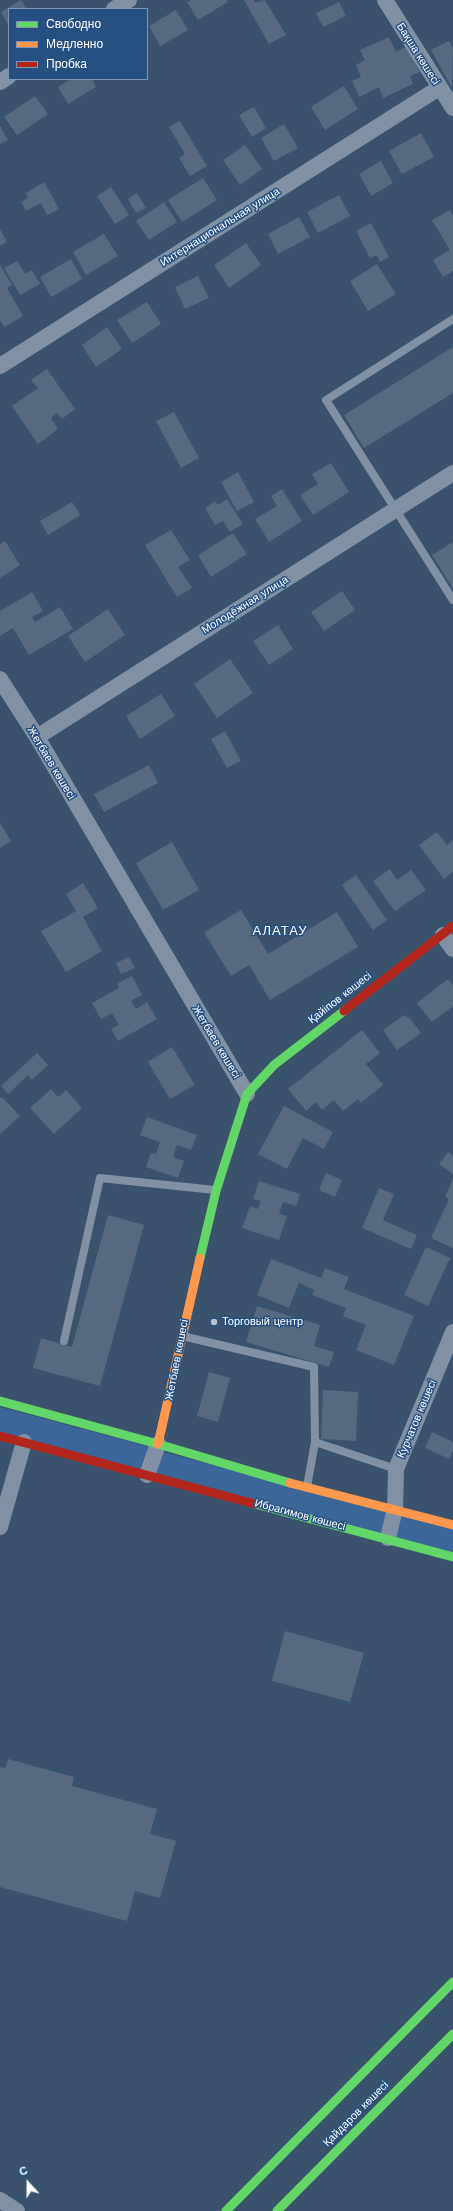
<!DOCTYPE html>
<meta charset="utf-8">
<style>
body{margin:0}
#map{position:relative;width:453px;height:2211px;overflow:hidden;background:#3b526d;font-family:"Work Sans",sans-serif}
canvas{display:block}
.legend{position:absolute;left:8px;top:8px;width:140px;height:72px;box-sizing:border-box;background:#265082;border:1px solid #7d96b4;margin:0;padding:5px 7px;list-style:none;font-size:12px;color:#fff}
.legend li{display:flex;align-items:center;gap:8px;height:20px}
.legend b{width:20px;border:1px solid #7d96b4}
.north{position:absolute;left:8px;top:2163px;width:40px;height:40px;-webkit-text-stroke:3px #265082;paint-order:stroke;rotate:339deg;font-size:11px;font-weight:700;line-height:16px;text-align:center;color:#fff}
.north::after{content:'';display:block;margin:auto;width:14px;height:18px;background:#fff;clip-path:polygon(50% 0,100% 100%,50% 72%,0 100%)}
</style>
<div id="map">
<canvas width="453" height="2211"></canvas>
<ul class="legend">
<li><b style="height:5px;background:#63d668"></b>Свободно</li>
<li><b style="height:5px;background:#ff974d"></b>Медленно</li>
<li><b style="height:5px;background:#b3261e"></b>Пробка</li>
</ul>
<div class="north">С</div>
</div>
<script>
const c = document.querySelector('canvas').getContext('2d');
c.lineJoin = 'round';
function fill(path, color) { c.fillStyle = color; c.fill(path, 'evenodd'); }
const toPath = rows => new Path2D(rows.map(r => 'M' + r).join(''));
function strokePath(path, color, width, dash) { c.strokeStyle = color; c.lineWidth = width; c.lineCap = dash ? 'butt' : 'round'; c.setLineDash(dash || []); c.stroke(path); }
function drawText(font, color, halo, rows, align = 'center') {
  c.font = font + ' "Work Sans",sans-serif'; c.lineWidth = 3; c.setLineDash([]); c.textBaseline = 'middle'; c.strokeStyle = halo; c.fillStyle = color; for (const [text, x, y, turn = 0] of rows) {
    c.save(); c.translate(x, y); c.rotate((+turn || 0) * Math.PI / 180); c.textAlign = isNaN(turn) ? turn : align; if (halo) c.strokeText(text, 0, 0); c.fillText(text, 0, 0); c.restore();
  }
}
const green = toPath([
 [0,1407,154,1448,145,1472,0,1432],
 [160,1451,392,1512,386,1536,151,1473],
 [395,1512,453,1528,453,1553,390,1537]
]);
const building = toPath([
 [21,0,27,9,9,9,9,26,1,12],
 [191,0,227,0,228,2,198,20,187,2],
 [244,0,254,0,255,3,265,0,286,35,269,44],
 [339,2,346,16,323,27,316,13],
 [176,10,188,30,160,46,149,26],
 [389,37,396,52,408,46,420,72,410,76,413,84,383,98,379,87,359,97,352,81,361,77,356,65,365,60,360,50],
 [449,41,453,48,452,88,431,50],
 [71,79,92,79,96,87,68,104,58,87],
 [344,86,358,109,325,130,311,107],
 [35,96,48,114,17,135,4,117],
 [254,107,266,128,252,137,239,115],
 [180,121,207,166,190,176,179,158,185,154,169,127],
 [284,124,298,148,274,161,261,138],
 [0,126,8,140,0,144],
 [421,133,434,157,402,174,389,151],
 [245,145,262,169,240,185,223,160],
 [381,161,393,183,371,196,359,174],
 [203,178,217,200,182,222,168,200],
 [44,182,59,209,47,215,41,203,26,211,21,202,28,198,26,193],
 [111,187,129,215,115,224,97,196],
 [137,193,146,208,136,213,128,199],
 [339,195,350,216,318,233,307,212],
 [164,202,177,222,149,240,136,221],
 [450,210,453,216,453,271,443,277,433,260,450,250,432,220],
 [299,217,310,237,278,254,268,234],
 [371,223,389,257,380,262,377,255,370,258,356,231],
 [0,229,7,242,0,246],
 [104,234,118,256,86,275,73,252],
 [246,243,261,265,229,288,214,265],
 [71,259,82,279,51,297,40,277],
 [17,261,25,274,32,270,40,284,20,295,4,268],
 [377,264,396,294,368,311,350,281],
 [0,265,12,285,7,288,23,316,4,327,0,320],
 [198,276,209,298,185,309,175,287],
 [147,302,161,324,132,343,117,320],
 [107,327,122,349,96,367,82,345],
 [453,347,453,393,364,448,344,415],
 [47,369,75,409,62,419,57,413,51,418,58,429,38,444,12,406,38,388,31,380],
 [174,412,199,458,181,468,156,421],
 [331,463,349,492,313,515,300,495,318,484,312,474],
 [238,472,254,502,237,511,221,482],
 [282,489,302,521,269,542,255,519,277,506,271,496],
 [227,499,243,524,230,532,223,521,215,525,205,508,215,501,218,505],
 [72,502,80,515,48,535,40,521],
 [171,530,190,560,178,567,192,588,177,597,145,545],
 [233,533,247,554,211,577,198,555],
 [5,541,20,565,0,578,0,544],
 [453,542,453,589,432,555],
 [342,591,355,610,324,631,311,612],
 [32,592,43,611,32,617,35,622,60,607,73,629,29,655,13,628,0,636,0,611],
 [108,609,125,635,85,662,68,636],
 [278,625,293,649,269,665,253,641],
 [230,659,253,693,217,718,194,684],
 [161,694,175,716,140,739,126,716],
 [225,731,241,761,227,768,211,739],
 [149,765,158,783,104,812,94,794],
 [0,823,11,841,0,848],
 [437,832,447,845,452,841,453,842,453,872,444,879,419,845],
 [172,842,199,890,163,910,136,863],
 [390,869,397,880,411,870,426,890,395,911,373,881],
 [356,875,387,920,373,930,342,885],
 [83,883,98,908,83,917,102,951,66,972,41,931,76,911,66,894],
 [241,910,268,954,337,912,358,947,270,1000,249,965,231,976,204,932],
 [129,957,135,968,121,974,116,963],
 [132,976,142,995,131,1001,136,1009,147,1002,157,1019,118,1041,111,1029,119,1025,112,1013,101,1019,92,1003,119,988,117,984],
 [448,979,453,985,453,1006,432,1022,417,1003],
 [404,1015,407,1018,409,1017,421,1033,397,1050,383,1030],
 [362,1030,380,1053,366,1064,383,1085,361,1103,358,1099,343,1111,334,1100,322,1110,316,1102,306,1111,288,1089],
 [172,1047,195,1085,170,1099,148,1062],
 [37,1053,48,1065,32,1080,28,1075,8,1094,1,1086],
 [51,1089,58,1097,66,1090,82,1108,54,1134,30,1108],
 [2,1097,20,1116,0,1134,0,1098],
 [284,1106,333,1132,324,1149,303,1138,287,1169,258,1154],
 [147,1117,197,1135,191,1150,177,1145,173,1157,184,1161,178,1178,146,1167,151,1153,156,1154,160,1142,140,1135],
 [448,1152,453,1156,453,1174,439,1164],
 [326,1173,342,1180,335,1197,319,1190],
 [453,1179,453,1248,431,1238,449,1199,445,1197],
 [259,1181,300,1194,296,1206,283,1202,279,1214,287,1216,279,1240,242,1228,250,1206,258,1209,261,1201,253,1199],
 [379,1188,394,1194,383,1220,417,1235,411,1249,362,1228],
 [108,1215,144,1225,100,1386,33,1368,41,1338,72,1347],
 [426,1247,450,1258,428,1306,404,1295],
 [271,1259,321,1278,325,1268,349,1277,344,1289,414,1316,394,1365,356,1350,366,1325,343,1316,346,1308,312,1295,314,1290,299,1283,289,1308,257,1295],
 [257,1306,320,1325,314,1346,334,1352,329,1367,246,1342],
 [209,1372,230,1378,218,1422,197,1416],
 [323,1390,358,1392,356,1441,321,1439],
 [432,1432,453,1442,453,1451,449,1459,425,1448],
 [285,1631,364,1653,350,1702,272,1681],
 [8,1759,74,1777,72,1786,157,1809,150,1834,176,1841,160,1898,135,1891,127,1921,0,1887,0,1767,5,1768]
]);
const lane = toPath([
 [453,319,326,400,453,600],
 [182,1336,314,1367,315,1442,307,1487],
 [64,1341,100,1178,215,1190],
 [315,1442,396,1469]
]);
const street = toPath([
 [385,0,453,108],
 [114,9,129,0],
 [0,82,9,76],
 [0,366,439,88],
 [0,679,37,737,247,1094],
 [37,737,453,473],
 [443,935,453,949],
 [147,1475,158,1444],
 [0,1527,24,1442],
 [388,1538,395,1509,396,1469,453,1332],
 [0,2200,17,2211]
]);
const fast = toPath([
 [200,1258,216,1191,247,1094,274,1065,344,1011],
 [0,1401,158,1444,290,1483],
 [255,1504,453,1557],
 [226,2211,453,1982],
 [277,2211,453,2034]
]);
const slow = toPath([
 [158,1444,200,1258],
 [290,1483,453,1525]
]);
const jam = toPath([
 [344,1011,453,926],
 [0,1436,255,1504]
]);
const markers = [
 [214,1322,4,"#bac2cc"]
];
const streetNames = [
 ["Бақша көшесі",418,54,58],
 ["Интернациональная улица",220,227,-32],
 ["Молодёжная улица",245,605,-32],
 ["Жетбаев көшесі",51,763,59],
 ["Қайіпов көшесі",340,998,-38],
 ["Жетбаев көшесі",216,1042,59],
 ["Жетбаев көшесі",177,1360,-79],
 ["Курчатов көшесі",417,1419,-67],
 ["Ибрагимов көшесі",300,1515,15],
 ["Қайдаров көшесі",356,2114,-45]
];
const poiNames = [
 ["Торговый центр",222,1322]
];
const quarterNames = [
 ["АЛАТАУ",280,931]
];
fill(green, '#3a6699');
fill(building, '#56697f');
strokePath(lane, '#8191a3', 8);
strokePath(street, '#8191a3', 16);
strokePath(fast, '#63d668', 9);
strokePath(slow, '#ff974d', 9);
strokePath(jam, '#b3261e', 9);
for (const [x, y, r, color] of markers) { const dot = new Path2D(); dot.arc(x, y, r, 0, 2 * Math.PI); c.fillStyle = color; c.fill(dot); strokePath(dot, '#265082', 1.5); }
drawText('11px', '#fff', '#265082', streetNames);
drawText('11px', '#fff', '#265082', poiNames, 'left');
c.letterSpacing = '1px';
drawText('13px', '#fff', '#265082', quarterNames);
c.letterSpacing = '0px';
</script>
